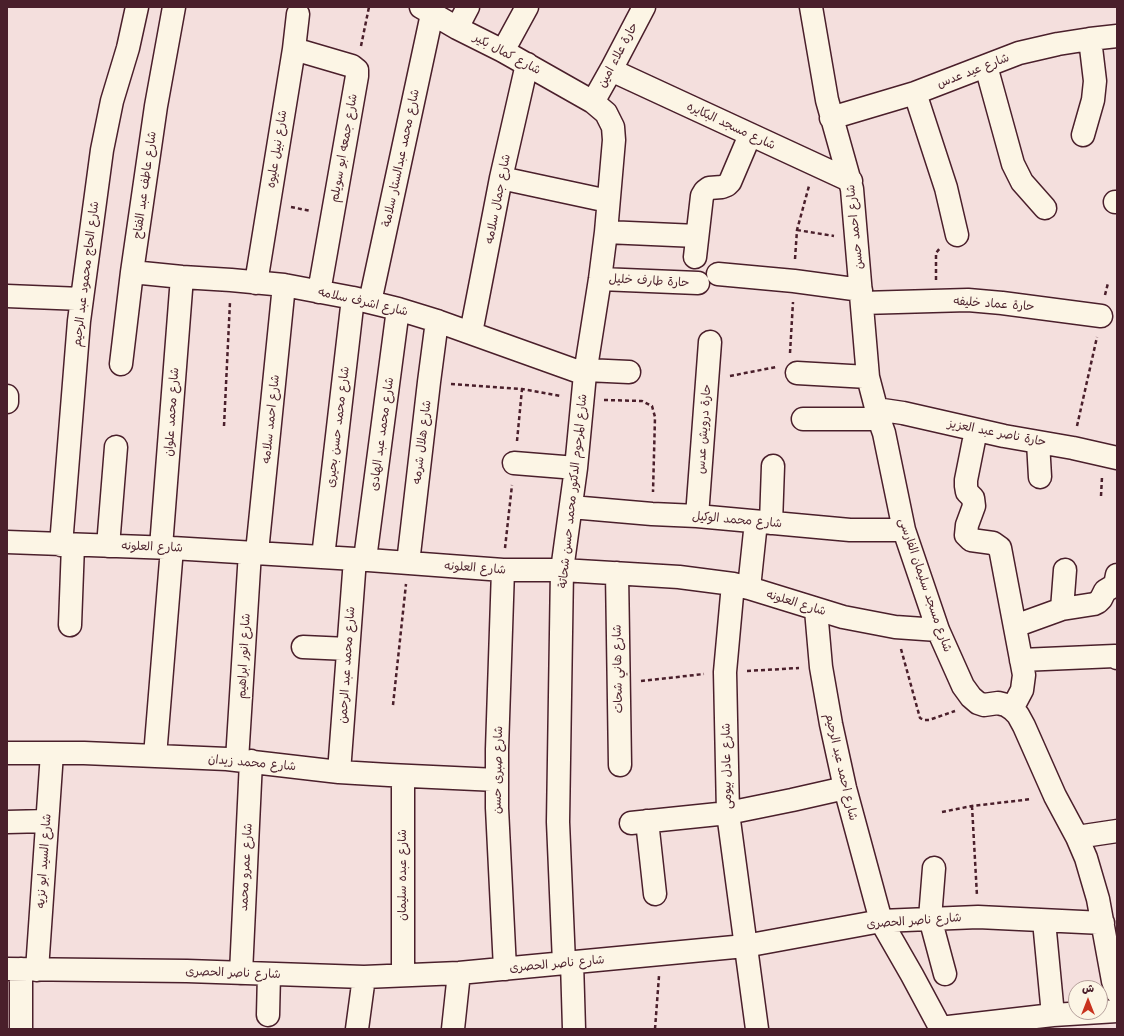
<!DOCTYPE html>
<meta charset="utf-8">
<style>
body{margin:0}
#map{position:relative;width:1124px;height:1036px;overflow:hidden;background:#f4dfdd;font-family:"Comic Neue","Playpen Sans Arabic",sans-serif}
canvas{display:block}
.frame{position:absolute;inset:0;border:8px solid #4a1f2b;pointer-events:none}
.north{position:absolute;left:1068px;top:980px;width:40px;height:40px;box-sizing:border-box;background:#fcf5e5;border:1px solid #b59f9b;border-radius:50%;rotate:0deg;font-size:11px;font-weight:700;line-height:16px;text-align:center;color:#4a1f2b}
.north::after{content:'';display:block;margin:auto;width:14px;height:18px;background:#c8321e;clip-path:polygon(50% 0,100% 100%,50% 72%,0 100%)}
</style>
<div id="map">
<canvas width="1124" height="1036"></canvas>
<div class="frame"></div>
<div class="north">ش</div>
</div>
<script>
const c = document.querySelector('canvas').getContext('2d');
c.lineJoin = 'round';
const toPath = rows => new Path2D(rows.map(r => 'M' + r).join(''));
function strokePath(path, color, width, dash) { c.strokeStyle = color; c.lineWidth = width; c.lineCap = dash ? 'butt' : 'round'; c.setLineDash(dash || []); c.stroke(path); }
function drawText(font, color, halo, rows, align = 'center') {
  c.font = font + ' "Comic Neue","Playpen Sans Arabic",sans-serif'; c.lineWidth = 3.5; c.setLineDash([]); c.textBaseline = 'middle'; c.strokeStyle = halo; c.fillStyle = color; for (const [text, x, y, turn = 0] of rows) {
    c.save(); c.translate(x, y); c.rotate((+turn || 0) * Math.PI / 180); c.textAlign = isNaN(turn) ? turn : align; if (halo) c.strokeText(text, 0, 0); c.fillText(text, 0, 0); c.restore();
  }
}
const path = toPath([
 [361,46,369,7],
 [291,207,311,211],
 [797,230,834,236],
 [795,259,797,230,809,186],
 [936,280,936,253,940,248],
 [1105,295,1108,283],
 [790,353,793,302],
 [730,376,776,367],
 [451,384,522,389,561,396],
 [604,400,642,401,652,406,655,417,653,492],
 [224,426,230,302],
 [1077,426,1097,337],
 [517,441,522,389],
 [1101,496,1102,477],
 [505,548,512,485],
 [901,649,920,718,924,720,929,720,955,711],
 [747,671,799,668],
 [641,681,704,674],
 [393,705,406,584],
 [972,806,977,896],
 [942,812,972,806,1032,799],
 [655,1029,659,976]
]);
const minor = toPath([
 [421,7,457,28,503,51,593,102,606,113,613,127,614,140,606,232,600,279,585,374,576,468,562,570,558,822,564,963],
 [811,7,827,100,852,189,868,377,879,419,884,433,904,530,938,630,963,686,971,697,978,703,984,705,998,703,1006,705,1012,709,1018,715,1024,726,1055,796,1077,837,1086,858,1098,899,1113,981,1117,992],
 [457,28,468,7],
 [294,49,352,66,357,70,357,76,319,292],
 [503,51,527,7],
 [986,66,1013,164,1022,182,1045,208],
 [611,70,851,181],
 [915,93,946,188,957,235],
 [593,102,611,70,644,7],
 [831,118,915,93,1019,53,1058,44,1090,39,1117,36],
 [1083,135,1093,100,1095,81,1090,39],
 [501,178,608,201],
 [1115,202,1117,202],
 [606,232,697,236],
 [695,257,702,196,705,191,709,188,722,187,727,185,730,182,750,135],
 [132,272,182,277,231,280,284,285,353,298,398,309,437,321,585,374],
 [718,274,794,281,861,290],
 [600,279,698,283],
 [256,283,294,49,298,14],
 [7,296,82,299],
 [370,302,432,14],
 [862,303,968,300,1002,303,1101,316],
 [471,333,501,178,527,64],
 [121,364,132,272,156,106,174,7],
 [586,370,629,372],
 [797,373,868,377],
 [7,402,7,396],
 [876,409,903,413,1004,436,1073,448,1117,458],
 [803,419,879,419],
 [976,430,966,480,966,486,967,492,973,498,974,506,967,525,966,535,971,540,993,543,1000,548,1024,675,1022,690,1012,709],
 [1038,442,1040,477],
 [514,463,576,468],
 [571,507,652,514,697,516,850,530,904,530],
 [697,516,710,342],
 [771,523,773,466],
 [7,542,172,548,355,559,503,570,562,570,679,577,733,584,749,588,843,617,895,627,938,630],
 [61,545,79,321,102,150,112,101,128,48,137,7],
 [108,546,116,447],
 [161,547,182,277],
 [257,552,284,285],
 [323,557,353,298],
 [365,559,398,309],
 [408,563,429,382,437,321],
 [503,570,497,749,497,808,505,969],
 [617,573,620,765],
 [733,584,725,672,728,813,757,1029],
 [749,588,756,522],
 [1062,609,1065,570],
 [816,610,821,667,831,724,845,788,881,921,912,975,941,1029],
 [70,625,73,545],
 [1015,626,1062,609,1094,604,1098,602,1101,599,1105,591,1115,585,1117,575],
 [303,647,348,649],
 [1021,660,1115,656,1117,658],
 [7,753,84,753,227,759,339,772,389,775,497,780],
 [155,756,172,548],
 [237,760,250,552],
 [339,772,355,559],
 [403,776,403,975],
 [647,821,655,894],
 [7,822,47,821],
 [631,823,728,813,792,800,845,788],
 [1077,837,1117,831],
 [934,868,930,918,945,974],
 [1044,921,1053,1015],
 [572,962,574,1029],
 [7,969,187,971,364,977,459,973,745,946,881,921,978,917,1103,923],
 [37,970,52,753],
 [241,973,251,761],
 [268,1015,269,974],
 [940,1028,1053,1015,1117,1011],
 [21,1029,21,969],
 [357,1029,364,977],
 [453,1029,459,973]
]);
const streetNames = [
 ["شارع كمال بكير",507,54,28],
 ["حارة علاء امين",618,55,-62],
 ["شارع عيد عدس",973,71,-21],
 ["شارع مسجد البكايره",731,126,25],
 ["شارع جمعه ابو سويلم",344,148,-80],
 ["شارع نبيل عليوه",277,149,-81],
 ["شارع محمد عبدالستار سلامة",401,158,-78],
 ["شارع عاطف عبد الفتاح",145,185,-82],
 ["شارع جمال سلامه",498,199,-79],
 ["شارع احمد حسن",855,227,-96],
 ["شارع الحاج محمود عبد الرحيم",86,274,-83],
 ["حارة طارف خليل",649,281,3],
 ["شارع اشرف سلامه",363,302,13],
 ["حارة عماد خليفه",994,304,4],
 ["شارع محمد علوان",172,412,-86],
 ["شارع احمد سلامه",271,419,-84],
 ["شارع محمد حسن بحيرى",338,427,-83],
 ["حارة درويش عدس",704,429,-86],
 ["حارة ناصر عبد العزيز",997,433,11],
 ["شارع محمد عبد الهادى",382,434,-82],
 ["شارع هلال شرمه",422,442,-83],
 ["شارع المرحوم الدكتور محمد حسن شحاتة",573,491,-84],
 ["شارع محمد الوكيل",737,520,5],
 ["شارع العلونه",152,547,2],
 ["شارع العلونه",475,568,4],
 ["شارع مسجد سليمان الفارسى",925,585,71],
 ["شارع العلونه",796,603,17],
 ["شارع انور ابراهيم",244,656,-87],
 ["شارع محمد عبد الرحمن",347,665,-86],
 ["شارع هاني شحات",618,669,-91],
 ["شارع محمد زيدان",252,763,5],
 ["شارع عادل بيومى",727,766,-91],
 ["شارع احمد عبد الرحيم",841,767,77],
 ["شارع صبرى حسن",498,770,-89],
 ["شارع السيد ابو نزيه",44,861,-86],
 ["شارع عمرو محمد",246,867,-87],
 ["شارع عبده سليمان",403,875,-90],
 ["شارع ناصر الحصرى",914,921,-4],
 ["شارع ناصر الحصرى",557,964,-5],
 ["شارع ناصر الحصرى",233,973,2]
];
strokePath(minor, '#4a1f2b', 25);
strokePath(path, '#4a1f2b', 2.5, [4, 3]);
strokePath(minor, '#fcf5e5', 22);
drawText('12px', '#4a1f2b', '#fcf5e5', streetNames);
</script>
